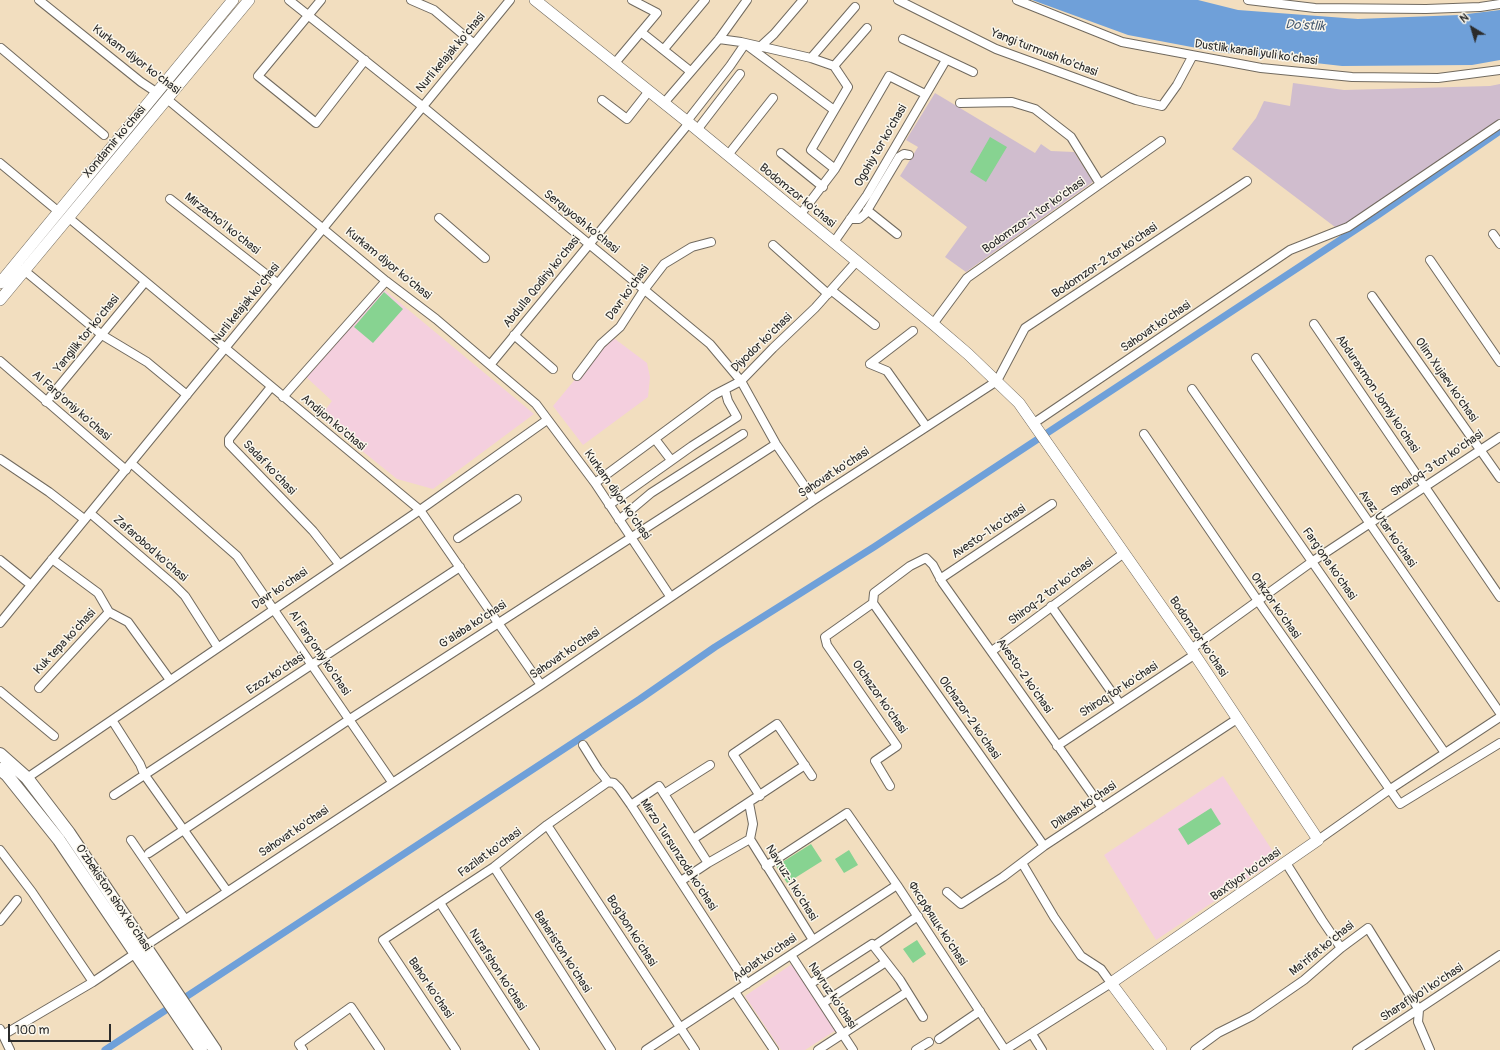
<!DOCTYPE html>
<meta charset="utf-8">
<style>
body{margin:0}
#map{position:relative;width:1500px;height:1050px;overflow:hidden;background:#f2debf;font-family:Pangolin,sans-serif}
canvas{display:block}
.north{position:absolute;left:1452px;top:8px;width:40px;height:40px;-webkit-text-stroke:3px #fbf7ec;paint-order:stroke;rotate:322deg;font-size:11px;font-weight:700;line-height:16px;text-align:center;color:#2b2b2b}
.north::after{content:'';display:block;margin:auto;width:14px;height:18px;background:#2b2b2b;clip-path:polygon(50% 0,100% 100%,50% 72%,0 100%)}
.scale{position:absolute;left:8px;top:1024px;width:103px;height:18px;box-sizing:border-box;border:2px solid #2b2b2b;border-top:0;padding-left:5px;font-size:12px;line-height:14px;white-space:nowrap;color:#2b2b2b;-webkit-text-stroke:3px #fbf7ec;paint-order:stroke}
</style>
<div id="map">
<canvas width="1500" height="1050"></canvas>
<div class="north">N</div>
<div class="scale">100 m</div>
</div>
<script>
const c = document.querySelector('canvas').getContext('2d');
c.lineJoin = 'round';
function fill(path, color) { c.fillStyle = color; c.fill(path, 'evenodd'); }
const toPath = rows => new Path2D(rows.map(r => 'M' + r).join(''));
function strokePath(path, color, width, dash) { c.strokeStyle = color; c.lineWidth = width; c.lineCap = dash ? 'butt' : 'round'; c.setLineDash(dash || []); c.stroke(path); }
function drawText(font, color, halo, rows, align = 'center') {
  c.font = font + ' Pangolin,sans-serif'; c.lineWidth = 3; c.setLineDash([]); c.textBaseline = 'middle'; c.strokeStyle = halo; c.fillStyle = color; for (const [text, x, y, turn = 0] of rows) {
    c.save(); c.translate(x, y); c.rotate((+turn || 0) * Math.PI / 180); c.textAlign = isNaN(turn) ? turn : align; if (halo) c.strokeText(text, 0, 0); c.fillText(text, 0, 0); c.restore();
  }
}
const built = toPath([
 [382,288,534,414,433,489,397,479,320,417,332,401,304,375],
 [611,336,647,363,650,377,648,397,583,445,553,406],
 [1223,776,1278,859,1156,940,1104,855],
 [792,964,836,1030,805,1050,781,1050,745,996]
]);
const industrial = toPath([
 [1293,83,1344,90,1490,86,1500,84,1500,120,1351,223,1335,227,1232,149,1256,118,1264,101,1290,106],
 [935,93,1035,153,1041,144,1051,151,1074,152,1093,182,966,272,945,257,967,227,900,176,918,147,906,140]
]);
const green = toPath([
 [990,137,1007,147,986,182,970,172],
 [384,292,403,309,373,343,354,327],
 [1211,808,1221,824,1188,845,1178,829],
 [811,844,822,861,787,883,776,866],
 [849,850,858,865,844,873,835,859],
 [917,940,926,954,913,963,903,949]
]);
const water = toPath([
 [1032,0,1198,0,1238,10,1358,19,1459,15,1500,10,1500,60,1472,65,1342,66,1218,52,1128,35]
]);
const canal = toPath([
 [105,1050,640,699,715,647,874,547,1378,215,1500,131]
]);
const street = toPath([
 [39,0,141,82,156,92],
 [289,0,422,106,710,344,741,381,776,444,814,500],
 [321,0,258,76,316,123,365,60],
 [411,0,434,10,473,43],
 [898,0,996,49,1136,100,1162,106,1177,85,1192,57],
 [1017,0,1122,42,1261,68,1352,77,1438,78,1500,70],
 [1248,0,1315,8,1426,9,1480,7,1500,4],
 [641,32,690,71],
 [719,39,741,42,811,58,834,66,848,87,811,150,835,169,800,215],
 [903,39,973,72],
 [744,43,834,110],
 [761,46,774,34,803,0],
 [1,48,104,135],
 [664,49,705,0],
 [811,58,855,7],
 [615,63,657,13,632,0],
 [834,66,867,28],
 [167,99,386,281,436,319,536,404,595,483,670,596],
 [602,100,627,119,649,91],
 [664,103,719,39,747,0],
 [960,103,1012,102,1035,109,1071,137,1100,184],
 [687,121,730,66,745,44],
 [697,130,740,74],
 [781,153,823,187],
 [728,155,773,98],
 [0,163,59,212],
 [835,169,889,76,925,94],
 [170,199,277,283],
 [867,210,897,234],
 [69,218,420,510,541,685],
 [439,218,485,258],
 [850,219,859,219,865,214,899,157,904,154,909,155],
 [1493,234,1500,244],
 [834,242,867,195,946,60],
 [773,245,828,294],
 [1430,260,1500,362],
 [25,271,102,335,147,362,187,395],
 [831,290,875,325],
 [1372,296,1500,478],
 [933,324,967,278,1161,141],
 [1314,324,1500,597],
 [514,335,553,369],
 [1256,358,1500,713],
 [0,361,126,470],
 [870,364,887,371,926,426],
 [870,364,913,331],
 [490,365,689,123],
 [577,376,601,344,620,327,644,290,664,264,692,247,711,242],
 [271,387,229,439,229,444,313,531,339,564],
 [1192,389,1445,753],
 [283,397,386,281],
 [46,402,145,282],
 [1034,423,1290,250,1348,227,1500,124],
 [1144,434,1258,601,1400,804,1500,743],
 [655,439,671,460],
 [0,459,49,492,84,519],
 [131,463,237,556,392,782],
 [595,483,714,395,741,381,773,348,815,308,856,262],
 [609,505,692,446,737,417,728,401,725,390],
 [90,513,174,585,185,596,217,646],
 [619,520,651,493,743,434],
 [458,538,517,499],
 [52,559,98,593,109,612,128,622,170,680],
 [0,560,31,585],
 [940,579,1052,504],
 [873,603,874,593,910,566,926,558,933,565,942,582,1102,808],
 [873,603,1044,846],
 [873,603,825,637,827,645,897,746,875,761,890,786],
 [1051,606,1120,704],
 [0,623,510,0],
 [1191,649,1313,561,1500,437],
 [992,651,1124,553],
 [39,688,109,612],
 [0,691,54,736],
 [112,720,140,764,144,774,227,891],
 [583,745,598,769,608,782,614,783,619,788,631,805,747,984],
 [1057,746,1194,655],
 [27,778,420,510,547,420],
 [664,794,710,765],
 [114,795,460,567],
 [760,796,733,754,777,724,812,776],
 [631,805,659,786,708,863],
 [547,825,695,1050],
 [693,839,805,765],
 [750,839,813,940],
 [131,840,185,919],
 [1318,840,1389,790,1500,717],
 [0,850,32,892,93,982],
 [149,853,350,719,776,444],
 [1286,863,1322,920,1341,948],
 [766,866,847,813,897,885,1005,1050],
 [494,867,611,1050],
 [681,881,708,863,750,839,753,824,749,803],
 [947,892,961,904,1003,877,1044,846,1237,719],
 [440,903,535,1050],
 [0,921,17,900],
 [145,946,541,685,814,500,997,381,1025,328,1247,181],
 [874,946,918,916],
 [791,955,853,1050],
 [810,984,872,944,900,980,923,1017],
 [735,992,774,1050],
 [823,1003,886,962],
 [0,1029,10,1050],
 [1032,1034,1042,1050],
 [3,1035,93,982,136,953],
 [939,1039,980,1011],
 [303,1050,299,1044,351,1007,380,1050],
 [456,1050,383,940,494,867,547,825,608,782],
 [646,1050,897,885],
 [818,1050,907,992],
 [916,1050,929,1042],
 [1005,1050,1111,983,1101,969,1081,956,1054,917,1022,863],
 [1195,1050,1218,1033,1252,1016,1304,980,1341,948,1368,928,1419,1010,1418,1022,1430,1050],
 [1357,1050,1500,955]
]);
const secondary = toPath([
 [535,0,689,123,933,324,968,354,1019,403,1191,649,1315,835,1318,840,1111,983,1161,1050],
 [0,283,233,0],
 [0,300,249,0]
]);
const primary = toPath([
 [0,754,27,778,69,833,215,1050],
 [0,769,7,775,59,840,201,1050]
]);
const streetNames = [
 ["Nurli kelajak ko'chasi",451,53,-50],
 ["Yangi turmush ko'chasi",1044,53,21],
 ["Dustlik kanali yuli ko'chasi",1256,53,8],
 ["Kurkam diyor ko'chasi",136,60,37],
 ["Xondamir ko'chasi",115,142,-50],
 ["Ogohiy tor ko'chasi",881,146,-60],
 ["Bodomzor ko'chasi",797,196,39],
 ["Bodomzor-1 tor ko'chasi",1034,216,-35],
 ["Serquyosh ko'chasi",581,222,39],
 ["Mirzacho'l ko'chasi",222,224,38],
 ["Bodomzor-2 tor ko'chasi",1105,261,-34],
 ["Kurkam diyor ko'chasi",388,264,39],
 ["Abdulla Qodiriy ko'chasi",542,282,-51],
 ["Davr ko'chasi",628,293,-54],
 ["Nurli kelajak ko'chasi",246,304,-51],
 ["Sahovat ko'chasi",1156,327,-34],
 ["Yangilik tor ko'chasi",87,334,-51],
 ["Diyodor ko'chasi",762,343,-44],
 ["Olim Xujaev ko'chasi",1446,380,55],
 ["Abduraxmon Jomiy ko'chasi",1377,394,56],
 ["Al Farg'oniy ko'chasi",71,406,41],
 ["Andijon ko'chasi",333,423,40],
 ["Shoiroq-3 tor ko'chasi",1437,464,-34],
 ["Sadaf ko'chasi",269,468,46],
 ["Sahovat ko'chasi",834,473,-33],
 ["Kurkam diyor ko'chasi",617,495,55],
 ["Avaz Utar ko'chasi",1387,529,55],
 ["Avesto-1 ko'chasi",989,532,-34],
 ["Zafarobod ko'chasi",150,549,41],
 ["Farg'ona ko'chasi",1329,564,55],
 ["Davr ko'chasi",280,589,-34],
 ["Shiroq-2 tor ko'chasi",1051,592,-37],
 ["Orikzor ko'chasi",1275,606,55],
 ["G'alaba ko'chasi",473,625,-33],
 ["Bodomzor ko'chasi",1198,637,56],
 ["Kuk tepa ko'chasi",65,642,-47],
 ["Al Farg'oniy ko'chasi",319,653,56],
 ["Sahovat ko'chasi",565,654,-34],
 ["Ezoz ko'chasi",276,674,-33],
 ["Avesto-2 ko'chasi",1024,676,55],
 ["Shiroq tor ko'chasi",1119,690,-33],
 ["Olchazor ko'chasi",879,697,55],
 ["Olchazor-2 ko'chasi",969,718,55],
 ["Dilkash ko'chasi",1084,806,-34],
 ["Sahovat ko'chasi",294,832,-34],
 ["Fazilat ko'chasi",490,853,-36],
 ["Mirzo Tursunzoda ko'chasi",678,855,57],
 ["Baxtiyor ko'chasi",1246,875,-35],
 ["Navruz-1 ko'chasi",791,883,58],
 ["O'zbekiston shox ko'chasi",113,898,56],
 ["Фксрфящк ko'chasi",937,924,57],
 ["Bog'bon ko'chasi",631,931,57],
 ["Ma'rifat ko'chasi",1322,949,-39],
 ["Bahariston ko'chasi",562,952,57],
 ["Adolat ko'chasi",765,958,-34],
 ["Nurafshon ko'chasi",497,970,57],
 ["Bahor ko'chasi",430,988,56],
 ["Sharafliyo'l ko'chasi",1422,993,-33],
 ["Navruz ko'chasi",832,996,56]
];
const waterNames = [
 ["Do'stlik",1305,26,3]
];
fill(built, '#f4cfde');
fill(industrial, '#d0bdce');
fill(green, '#87d391');
fill(water, '#6fa0d9');
strokePath(canal, '#6fa0d9', 7);
strokePath(street, '#716a5f', 10);
strokePath(secondary, '#716a5f', 12);
strokePath(primary, '#716a5f', 14);
strokePath(street, '#fff', 8);
strokePath(secondary, '#fff', 11);
strokePath(primary, '#fff', 12);
drawText('12px', '#2b2b2b', '#fbf7ec', streetNames);
drawText('italic 13px', '#465a71', '#fbf7ec', waterNames);
</script>
